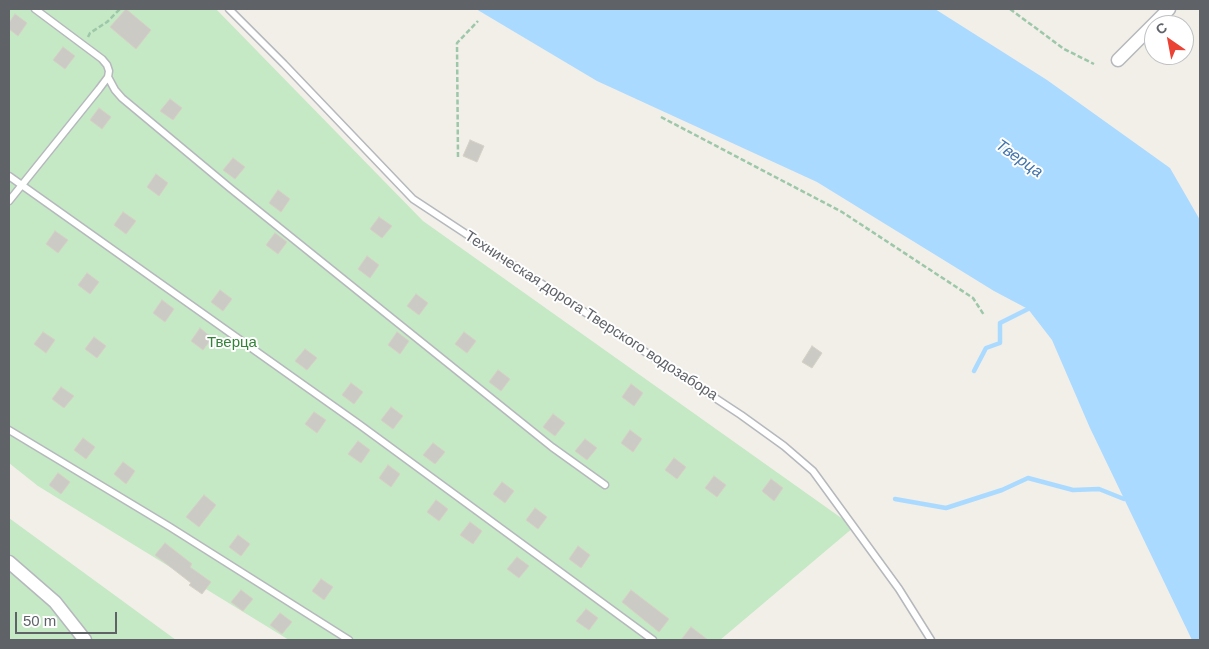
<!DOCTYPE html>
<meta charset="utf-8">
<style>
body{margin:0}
#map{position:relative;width:1209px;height:649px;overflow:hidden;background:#f1efe8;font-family:Helvetica,sans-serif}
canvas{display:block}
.frame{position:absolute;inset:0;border:10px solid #5f6368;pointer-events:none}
.north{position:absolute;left:1144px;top:15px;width:50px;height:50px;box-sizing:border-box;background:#fff;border:1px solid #bfc1c3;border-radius:50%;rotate:327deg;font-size:14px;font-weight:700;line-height:20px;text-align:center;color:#5f6368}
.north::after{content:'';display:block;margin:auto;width:18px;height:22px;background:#ea4335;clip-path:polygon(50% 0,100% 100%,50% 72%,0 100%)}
.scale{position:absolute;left:15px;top:612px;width:102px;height:22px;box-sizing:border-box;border:2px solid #5f6368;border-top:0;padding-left:6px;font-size:15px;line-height:18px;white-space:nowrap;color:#5f6368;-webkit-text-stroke:4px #fff;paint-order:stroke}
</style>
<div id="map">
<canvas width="1209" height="649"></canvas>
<div class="frame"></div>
<div class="north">С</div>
<div class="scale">50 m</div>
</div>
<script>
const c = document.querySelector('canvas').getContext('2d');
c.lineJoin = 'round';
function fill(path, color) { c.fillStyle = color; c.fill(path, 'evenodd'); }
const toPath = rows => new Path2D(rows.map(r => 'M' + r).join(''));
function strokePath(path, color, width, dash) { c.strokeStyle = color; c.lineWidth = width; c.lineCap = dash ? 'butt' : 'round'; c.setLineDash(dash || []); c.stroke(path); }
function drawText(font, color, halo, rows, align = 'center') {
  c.font = font + ' Helvetica,sans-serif'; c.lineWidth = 4; c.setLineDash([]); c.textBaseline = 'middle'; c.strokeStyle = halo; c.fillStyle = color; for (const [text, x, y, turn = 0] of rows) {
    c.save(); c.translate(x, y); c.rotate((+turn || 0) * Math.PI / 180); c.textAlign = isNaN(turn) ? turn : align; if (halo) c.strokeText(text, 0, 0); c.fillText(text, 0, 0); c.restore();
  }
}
const green = toPath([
 [9,9,216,9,423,221,854,527,720,640,289,640,38,486,9,463],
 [9,518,176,640,9,640]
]);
const water = toPath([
 [476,9,935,9,1047,80,1170,168,1200,220,1200,640,1192,640,1090,428,1052,340,1028,309,994,291,817,182,597,81]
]);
const stream = toPath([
 [974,371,986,348,1000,343,1000,323,1028,309,1031,305],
 [895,499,946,508,1002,490,1028,478,1073,490,1099,489,1124,499,1128,498]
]);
const building = toPath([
 [126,9,151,30,136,49,110,27,126,9],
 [15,14,27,23,18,36,9,29,9,23,15,14],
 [63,47,75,56,65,69,53,60,63,47],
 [170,99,182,108,173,120,160,111,170,99],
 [99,108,111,117,102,129,90,120,99,108],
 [470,140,484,146,477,162,463,156,470,140],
 [233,158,245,167,235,179,223,170,233,158],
 [156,174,168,183,159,196,147,187,156,174],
 [278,190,290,199,281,212,269,203,278,190],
 [123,212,136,221,126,234,114,225,123,212],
 [379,217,392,226,382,238,370,229,379,217],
 [55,231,68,240,58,253,46,244,55,231],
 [275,233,287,242,278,254,266,245,275,233],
 [367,256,379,265,370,278,358,269,367,256],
 [87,273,99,282,90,294,78,285,87,273],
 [220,290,232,299,223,311,211,302,220,290],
 [416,294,428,303,419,315,407,306,416,294],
 [162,300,174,309,165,322,153,313,162,300],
 [200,328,212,338,203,350,191,341,200,328],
 [43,332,55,340,46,353,34,344,43,332],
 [397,332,409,341,400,354,388,345,397,332],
 [464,332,476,341,467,353,455,344,464,332],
 [94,337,106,346,97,358,85,349,94,337],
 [812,346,822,353,812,368,802,362,812,346],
 [305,349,317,358,307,370,295,361,305,349],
 [498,370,510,379,501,391,489,382,498,370],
 [351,383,363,392,354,404,342,395,351,383],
 [631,384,643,393,634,406,622,397,631,384],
 [61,387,74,396,64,408,52,399,61,387],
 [391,407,403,416,393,429,381,420,391,407],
 [314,412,326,420,317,433,305,424,314,412],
 [553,414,565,423,555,436,543,427,553,414],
 [630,430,642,439,633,452,621,443,630,430],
 [83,438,95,447,86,459,74,450,83,438],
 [585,439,597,448,587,460,575,451,585,439],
 [358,441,370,450,361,463,348,454,358,441],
 [433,443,445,452,435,464,423,455,433,443],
 [674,458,686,467,677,479,665,470,674,458],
 [123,462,135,471,126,484,114,474,123,462],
 [388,465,400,474,391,487,379,478,388,465],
 [58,473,70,482,61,494,49,485,58,473],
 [714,476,726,485,717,497,705,488,714,476],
 [771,479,783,488,774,501,762,491,771,479],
 [502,482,514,491,505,503,493,494,502,482],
 [204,495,216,505,199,527,186,517,204,495],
 [436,500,448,509,439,521,427,512,436,500],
 [535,508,547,517,538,529,526,520,535,508],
 [470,522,482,531,473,544,460,535,470,522],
 [238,535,250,544,241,556,229,547,238,535],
 [165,543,192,564,190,567,211,582,202,594,189,585,191,583,155,555,165,543],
 [578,546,590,555,581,568,569,559,578,546],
 [517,557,529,566,519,578,507,569,517,557],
 [321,579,333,587,324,600,312,591,321,579],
 [241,590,253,599,243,611,231,602,241,590],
 [631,590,669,619,659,632,622,602,631,590],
 [586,609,598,618,589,630,576,621,586,609],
 [280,613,292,622,282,634,270,625,280,613],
 [691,627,708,640,681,640,691,627]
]);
const path = toPath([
 [1010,9,1064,49,1094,64],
 [88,37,90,33,107,22,120,9],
 [661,117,842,212,973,298,984,315],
 [458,157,457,43,478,21]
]);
const lane = toPath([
 [229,9,284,64,413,199,741,415,784,446,813,471,899,589,931,640],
 [108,77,115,90,122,98,230,188,552,447,605,485],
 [9,176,360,425,653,640],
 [9,201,99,89,108,77,109,71,107,65,102,59,35,9],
 [9,430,170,527,349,640]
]);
const street = toPath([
 [1118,60,1169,9],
 [9,562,55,602,85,640]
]);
const streetNames = [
 ["Техническая дорога Тверского водозабора",591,316,33]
];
const parkNames = [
 ["Тверца",232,343]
];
const waterNames = [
 ["Тверца",1019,159,35]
];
fill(green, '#c5e8c5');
fill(water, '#aadaff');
strokePath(stream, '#aadaff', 4.5);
fill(building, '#cccac5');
strokePath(building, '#d6d1c6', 1);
strokePath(lane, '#b5b8bc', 9);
strokePath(street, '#b5b8bc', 15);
strokePath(path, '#9cc7a9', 2.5, [5, 2.5]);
strokePath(lane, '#fff', 6);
strokePath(street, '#fff', 12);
drawText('15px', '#5f6368', '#fff', streetNames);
drawText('15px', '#348238', '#fff', parkNames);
drawText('italic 16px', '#4174aa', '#fff', waterNames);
</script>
